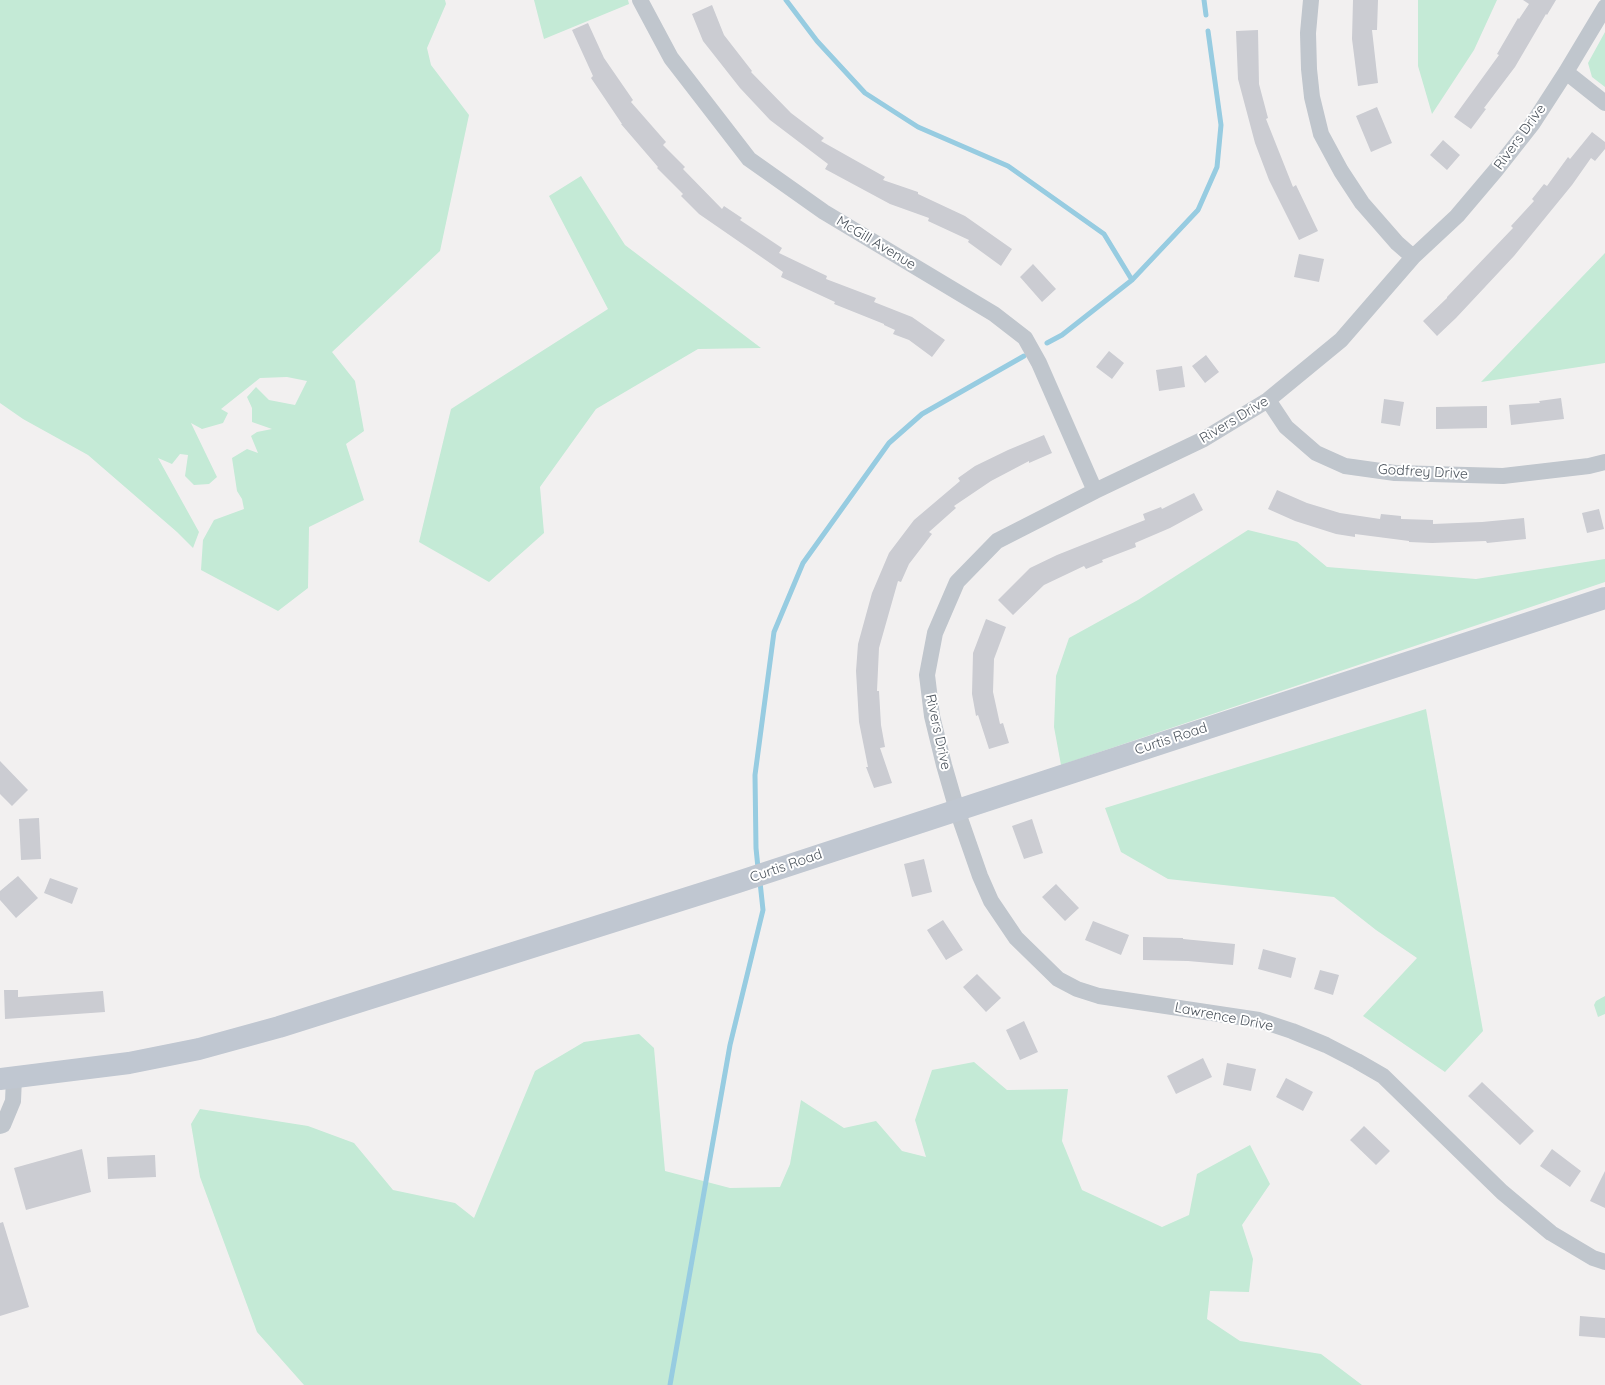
<!DOCTYPE html>
<style>
body{margin:0}
canvas{display:block;background:#f2f0f0}
</style>
<canvas width="1605" height="1385"></canvas>
<script>
const c = document.querySelector('canvas').getContext('2d');
c.lineJoin = 'round';
function fill(path, color) { c.fillStyle = color; c.fill(path, 'evenodd'); }
const toPath = rows => new Path2D(rows.map(r => 'M' + r).join(''));
function strokePath(path, color, width, dash) { c.strokeStyle = color; c.lineWidth = width; c.lineCap = dash ? 'butt' : 'round'; c.setLineDash(dash || []); c.stroke(path); }
function drawText(font, color, halo, rows, align = 'center') {
  c.font = font + ' Quicksand,sans-serif'; c.lineWidth = 4; c.setLineDash([]); c.textBaseline = 'middle'; c.strokeStyle = halo; c.fillStyle = color; for (const [text, x, y, turn = 0] of rows) {
    c.save(); c.translate(x, y); c.rotate((+turn || 0) * Math.PI / 180); c.textAlign = isNaN(turn) ? turn : align; if (halo) c.strokeText(text, 0, 0); c.fillText(text, 0, 0); c.restore();
  }
}
const green = toPath([
 [0,0,445,0,446,4,427,48,431,65,469,115,440,251,332,352,355,381,364,431,346,444,364,500,309,527,308,588,278,611,201,570,203,540,214,520,244,509,242,499,237,491,232,458,247,449,258,453,251,436,257,432,272,429,252,422,252,408,247,397,256,387,269,400,295,405,307,381,287,377,260,378,221,409,228,413,223,423,202,429,191,423,217,477,209,484,194,485,185,476,188,455,180,454,172,464,158,458,199,532,193,548,177,532,88,455,23,419,0,403],
 [534,0,628,0,629,4,544,39],
 [1418,0,1497,0,1474,50,1432,114,1418,66],
 [1605,32,1605,87,1592,77,1588,63],
 [581,176,625,245,761,348,698,349,596,409,540,487,544,533,489,582,419,542,451,409,608,309,549,196],
 [1605,253,1605,363,1481,382],
 [1248,530,1297,542,1327,567,1476,579,1605,559,1605,582,1061,765,1054,727,1056,676,1069,638,1138,600],
 [1426,709,1483,1031,1445,1072,1363,1016,1417,958,1376,930,1334,897,1168,879,1121,852,1105,808],
 [1605,996,1605,1014,1598,1017,1594,1005,1596,1001],
 [639,1034,654,1048,665,1171,730,1188,780,1187,790,1164,801,1100,844,1128,876,1121,902,1151,926,1157,915,1120,932,1070,974,1062,1007,1090,1068,1089,1062,1141,1082,1190,1162,1227,1189,1215,1197,1174,1250,1145,1270,1184,1242,1225,1253,1259,1249,1292,1210,1291,1207,1319,1240,1341,1321,1354,1362,1385,304,1385,257,1332,200,1177,191,1124,200,1109,308,1126,354,1143,393,1190,455,1203,474,1218,535,1071,584,1042]
]);
const stream = toPath([
 [786,0,817,41,865,93,918,127,1008,166,1104,234,1132,280],
 [1204,0,1206,15],
 [1047,343,1062,335,1132,280,1198,210,1217,167,1221,125,1208,31],
 [758,868,756,848,755,775,774,632,803,563,889,443,922,414,1024,356],
 [670,1385,730,1045,763,910,760,882]
]);
const building = toPath([
 [1353,0,1378,0,1377,30,1372,30,1378,83,1358,86,1352,39],
 [1523,0,1556,0,1547,15,1546,14,1515,67,1484,108,1486,109,1471,129,1454,117,1499,55,1497,54,1518,18,1519,19,1529,4],
 [712,5,724,35,752,71,751,72,791,113,824,138,821,141,885,177,883,180,918,192,918,194,965,216,1012,249,1001,266,968,242,969,240,928,221,929,218,890,204,825,169,828,164,770,120,740,88,703,41,692,14],
 [588,23,604,58,633,100,631,102,666,142,663,145,685,167,683,169,722,209,724,206,742,218,740,220,782,248,779,253,827,276,826,279,876,298,874,302,912,317,945,340,932,357,909,340,893,334,895,330,884,325,884,324,834,304,835,302,781,277,783,272,699,214,681,196,683,194,657,168,658,167,621,124,622,124,591,78,593,76,572,30],
 [1258,30,1259,84,1268,118,1266,119,1293,187,1296,185,1318,231,1299,240,1269,180,1255,143,1238,79,1236,31],
 [1377,107,1392,143,1371,152,1356,116],
 [1592,132,1605,142,1605,149,1595,161,1591,158,1572,185,1514,256,1456,318,1437,336,1423,321,1447,298,1447,297,1513,228,1511,226,1534,201,1532,199,1544,184,1547,186,1568,157,1570,159],
 [1443,140,1460,155,1447,170,1430,155],
 [1299,254,1324,259,1319,282,1294,277],
 [1033,264,1056,289,1042,302,1020,277],
 [1109,351,1124,363,1112,379,1096,367],
 [1206,355,1219,372,1205,383,1192,366],
 [1182,366,1185,387,1159,391,1156,370],
 [1561,398,1564,419,1511,425,1509,405,1540,403,1539,401],
 [1384,399,1404,402,1400,426,1381,423],
 [1487,406,1487,428,1436,429,1436,407],
 [1044,435,1052,453,1029,463,1029,461,991,481,954,506,956,508,929,532,932,534,909,564,901,582,898,581,879,648,877,691,879,691,881,725,885,747,880,748,892,783,874,788,866,767,868,767,859,722,856,671,858,644,872,593,889,553,914,520,960,481,958,478,975,466,1008,450],
 [1277,490,1307,503,1340,513,1380,519,1381,514,1401,516,1401,519,1433,520,1433,524,1482,522,1524,518,1526,539,1487,543,1486,541,1432,543,1409,542,1409,541,1355,534,1355,537,1336,534,1295,521,1268,509],
 [1194,493,1203,510,1170,528,1135,543,1136,547,1102,560,1103,562,1086,569,1084,566,1044,585,1013,615,998,600,1030,568,1057,555,1145,520,1143,514,1161,507,1162,509],
 [1599,509,1604,529,1587,533,1582,513],
 [986,619,1006,627,994,659,993,692,1000,724,1003,723,1009,743,989,749,978,715,976,716,972,694,973,653],
 [0,761,28,790,12,806,0,794],
 [39,818,41,859,21,860,19,819],
 [1032,819,1043,853,1024,859,1012,826],
 [924,859,932,892,912,897,904,864],
 [18,876,38,898,16,918,0,900,0,891],
 [50,878,78,888,72,904,44,893],
 [1056,884,1079,908,1065,921,1042,897],
 [943,920,963,950,946,960,927,930],
 [1093,921,1129,935,1121,955,1085,940],
 [1143,937,1183,938,1183,939,1235,944,1233,965,1188,961,1143,960],
 [1263,949,1296,958,1291,978,1258,969],
 [1320,970,1339,975,1333,995,1314,989],
 [977,974,1001,998,986,1012,963,987],
 [4,990,18,990,18,997,103,991,105,1012,5,1019],
 [1024,1021,1038,1052,1020,1060,1006,1030],
 [1203,1058,1212,1077,1176,1094,1167,1076],
 [1227,1063,1256,1069,1251,1091,1223,1085],
 [1286,1078,1313,1092,1303,1111,1276,1097],
 [1482,1082,1534,1131,1520,1145,1468,1096],
 [1364,1126,1390,1151,1376,1165,1350,1140],
 [82,1149,91,1192,26,1210,14,1168],
 [1552,1149,1581,1171,1570,1187,1540,1166],
 [155,1155,156,1177,108,1179,107,1157],
 [1605,1171,1605,1208,1590,1201],
 [3,1222,29,1307,0,1316,0,1223],
 [1580,1316,1605,1318,1605,1338,1579,1336]
]);
const street = toPath([
 [640,0,671,58,749,159,824,212,994,314,1025,338,1039,363,1095,491],
 [1311,0,1308,33,1309,69,1312,97,1321,134,1341,171,1362,203,1397,243,1413,257],
 [1605,7,1566,72,1533,123,1496,170,1457,216,1413,257,1341,340,1268,400,1204,439,1095,491,997,541,957,582,935,633,927,675,932,716,944,765,957,810,980,876,991,901,1016,938,1058,979,1077,989,1099,996,1259,1020,1292,1031,1326,1045,1357,1061,1383,1076,1502,1192,1551,1233,1593,1258,1605,1262],
 [1566,72,1605,103],
 [1268,400,1286,427,1316,453,1345,466,1395,473,1503,476,1589,466,1605,462],
 [0,1126,3,1125,13,1101,14,1078]
]);
const secondary = toPath([
 [0,1079,129,1063,199,1049,279,1027,738,882,1605,598]
]);
const streetNames = [
 ["Rivers Drive",1520,137,-54],
 ["McGill Avenue",876,243,31],
 ["Rivers Drive",1234,420,-31],
 ["Godfrey Drive",1423,472,3],
 ["Rivers Drive",938,732,78],
 ["Curtis Road",1171,739,-18],
 ["Curtis Road",786,866,-19],
 ["Lawrence Drive",1224,1017,11]
];
fill(green, '#c4ead6');
strokePath(stream, '#97cce1', 5);
fill(building, '#cbccd2');
strokePath(street, '#c0c6cd', 16);
strokePath(secondary, '#c0c7d1', 22);
drawText('14px', '#4a525b', '#fff', streetNames);
</script>
